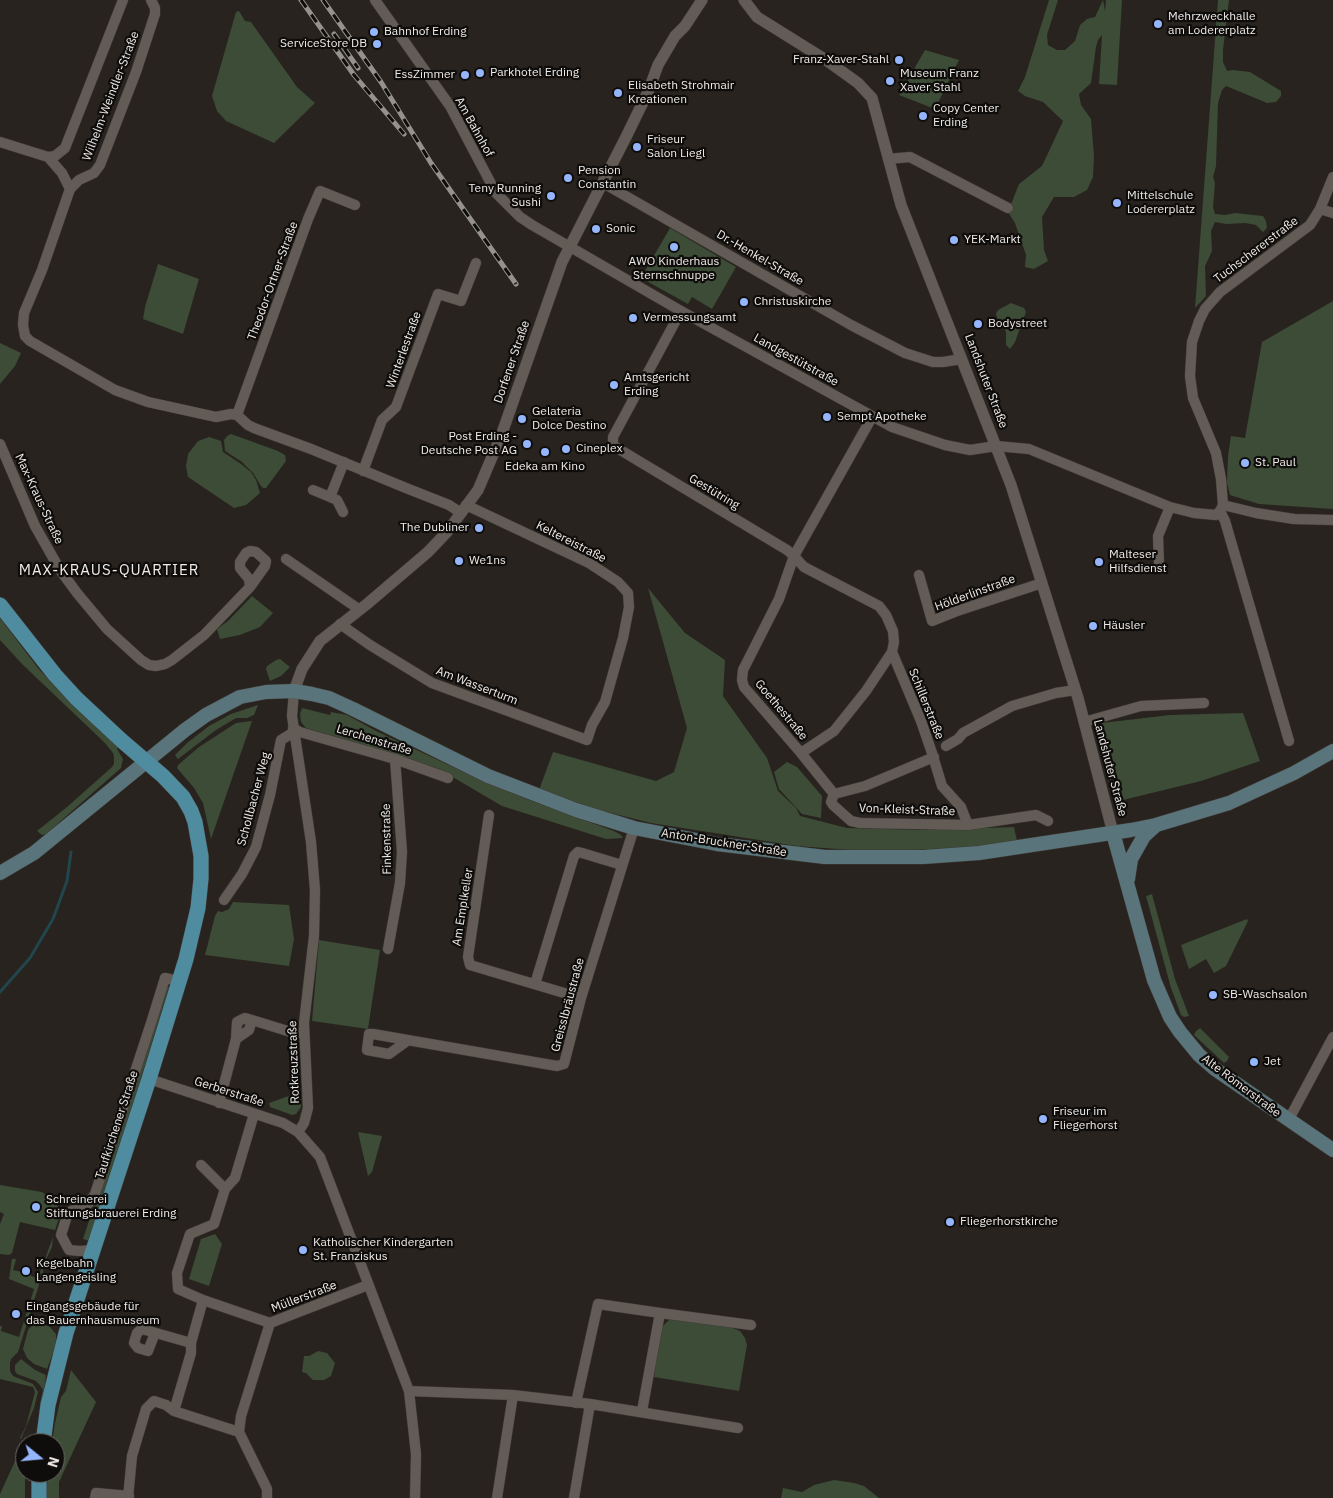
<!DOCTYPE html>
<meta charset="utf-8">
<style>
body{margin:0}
#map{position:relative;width:1333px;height:1498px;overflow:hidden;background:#28231e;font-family:"IBM Plex Sans",sans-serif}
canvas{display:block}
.north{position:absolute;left:15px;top:1433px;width:50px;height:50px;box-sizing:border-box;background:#0f0d0b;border:1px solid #696663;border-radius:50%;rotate:107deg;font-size:14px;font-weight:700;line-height:20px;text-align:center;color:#efebe8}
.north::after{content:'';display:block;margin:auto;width:18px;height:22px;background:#95b6fd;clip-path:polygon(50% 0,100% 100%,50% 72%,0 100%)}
</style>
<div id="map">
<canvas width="1333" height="1498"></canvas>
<div class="north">N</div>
</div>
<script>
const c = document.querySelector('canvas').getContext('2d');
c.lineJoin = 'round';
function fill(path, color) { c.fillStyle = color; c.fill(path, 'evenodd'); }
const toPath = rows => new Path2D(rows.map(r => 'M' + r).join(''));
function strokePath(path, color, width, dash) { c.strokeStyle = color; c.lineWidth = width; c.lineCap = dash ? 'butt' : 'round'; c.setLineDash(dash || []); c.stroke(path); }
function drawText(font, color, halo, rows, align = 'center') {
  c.font = font + ' "IBM Plex Sans",sans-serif'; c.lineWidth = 4.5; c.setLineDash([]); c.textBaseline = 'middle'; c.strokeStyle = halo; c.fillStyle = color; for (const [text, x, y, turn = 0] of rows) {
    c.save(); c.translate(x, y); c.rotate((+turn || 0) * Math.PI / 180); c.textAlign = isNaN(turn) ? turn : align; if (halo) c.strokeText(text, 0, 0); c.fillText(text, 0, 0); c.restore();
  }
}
const green = toPath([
 [1049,0,1058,0,1047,35,1048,45,1057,50,1065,50,1075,41,1080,25,1087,19,1095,17,1103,0,1105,11,1106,0,1122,0,1117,85,1099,84,1102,35,1098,40,1096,47,1091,83,1079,94,1081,105,1091,119,1094,156,1093,177,1087,190,1074,197,1054,197,1042,217,1044,250,1048,261,1034,269,1025,267,1026,255,1015,223,1008,212,1019,184,1042,166,1063,121,1043,102,1025,96,1018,91,1025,77],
 [1218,0,1229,0,1223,50,1223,62,1227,71,1233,70,1250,72,1281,91,1281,96,1276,102,1267,103,1226,86,1222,90,1218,103,1216,166,1213,177,1215,183,1213,207,1215,214,1225,215,1235,213,1263,216,1266,221,1267,228,1263,232,1256,225,1245,223,1226,224,1215,222,1211,231,1212,251,1205,266,1206,296,1195,308],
 [239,11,245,21,251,22,297,87,315,103,274,143,226,121,217,111,212,96,236,12],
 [925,50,959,60,935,109,899,95],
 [670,228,736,267,712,309,692,297,688,304,641,278],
 [158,264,199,279,183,334,143,319,145,307],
 [1333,301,1333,509,1259,504,1230,495,1227,483,1228,456,1231,436,1245,438,1262,342],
 [1011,303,1024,308,1026,312,1015,342,1010,349,1006,345,1006,332,1003,325,999,323,996,314,998,310],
 [0,343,21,353,15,366,0,384],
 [231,434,278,451,285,455,286,461,266,488,263,488,261,486,253,473,242,462,225,451,224,440,227,436],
 [209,437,221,441,223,452,241,464,251,472,256,480,260,493,246,505,234,508,188,477,186,466,188,454,198,441],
 [648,588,685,633,725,660,723,696,767,758,778,791,796,808,800,816,847,828,925,830,1014,827,1017,841,971,847,878,852,797,846,651,823,599,810,539,790,553,752,656,781,674,772,687,728],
 [252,596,273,613,260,627,240,635,220,639,217,629,228,621],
 [0,618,38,668,62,694,118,747,117,749,123,759,121,768,46,834,42,835,37,831,67,807,112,767,114,764,114,757,113,753,105,743,23,665,0,640],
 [280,659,290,667,281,676,270,681,266,669,267,666,276,660],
 [258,705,254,715,247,718,236,718,216,730,178,759,175,755,187,743,209,726,231,714],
 [302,708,330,715,331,712,347,715,376,731,485,782,532,801,614,831,621,835,623,838,606,839,502,806,439,769,398,755,306,728,301,722,300,714],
 [1243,713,1260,761,1201,781,1123,800,1102,723,1170,715],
 [252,721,211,839,203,803,194,788,177,768,178,765,199,747,236,723],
 [787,762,797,767,822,796,821,818,802,814,779,789,774,772],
 [1152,894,1175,979,1189,1016,1184,1017,1181,1015,1171,988,1146,896],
 [233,902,289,905,294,939,289,966,205,955,215,916,218,911,222,912,229,909],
 [1247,919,1248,921,1226,966,1214,973,1206,959,1189,969,1181,945],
 [319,940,380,950,368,1029,312,1021],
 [166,986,169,987,93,1233,90,1241,83,1239],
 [1200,1028,1229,1057,1227,1061,1224,1063,1194,1035,1196,1031],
 [300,1092,301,1107,296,1114,292,1115,270,1107,269,1103],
 [358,1132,382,1136,372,1172,368,1176],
 [0,1185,42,1192,54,1200,61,1212,55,1230,20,1222,12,1253,9,1255,0,1254,0,1224,4,1214,0,1212],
 [215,1234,222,1244,209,1286,189,1279,201,1239],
 [53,1237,52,1247,44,1263,43,1272,18,1352,11,1359,10,1363,10,1371,13,1376,33,1384,38,1392,34,1408,21,1439,20,1438,26,1426,35,1392,33,1387,0,1379,0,1326,2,1326,1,1331,19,1337,34,1289,9,1279,12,1259,16,1259,13,1270,31,1274,31,1276,37,1278,35,1286],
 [671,1318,678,1318,730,1327,740,1331,745,1338,747,1345,739,1391,654,1377,661,1328],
 [33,1324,49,1326,56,1334,56,1345,47,1369,34,1364,27,1358,23,1349,28,1330],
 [318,1351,327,1353,335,1363,331,1376,324,1380,313,1380,306,1373,302,1372,304,1356,309,1356],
 [21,1359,35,1370,46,1375,42,1406,40,1405,40,1403,43,1390,39,1384,36,1381,17,1374,15,1371,15,1365],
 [71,1370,96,1402,59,1482,59,1498,46,1498,48,1473,55,1473,55,1443,52,1443,55,1423,61,1397,66,1391],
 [28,1436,27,1443,25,1443,25,1498,0,1498,0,1494,16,1459],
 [834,1480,854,1483,864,1486,879,1498,781,1498,783,1488,802,1492,814,1485]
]);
const stream = toPath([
 [0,992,30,958,53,919,67,881,71,852]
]);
const minor = toPath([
 [375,0,450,106,496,193,520,217,532,225,681,311,892,427,945,445,970,450,996,446,1029,449,1170,507,1194,513,1216,515,1220,511,1223,505,1221,479,1216,453,1193,398,1190,376,1192,342,1199,321,1205,309,1220,292,1310,225,1320,209,1333,177],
 [0,142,48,157,62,173,70,189,42,270,24,313,23,325,25,336,30,341,115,390,148,402,216,417,231,414,237,415,248,425,254,428,311,449,406,488,449,505,461,513],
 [48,157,55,156,65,148,123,0],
 [888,159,910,157,1008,208],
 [603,183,851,325,905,353,933,362,943,362,962,359],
 [70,189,79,180,94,173,100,165,136,72,155,14,155,8,151,0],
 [1320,209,1333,213],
 [681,311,613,437,613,445,617,448,787,550,794,556,872,417],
 [237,415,308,219,320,191,355,205],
 [0,444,35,526,60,570,77,593,107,629,141,660,149,665,156,666,165,664,172,660,204,635,250,587],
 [363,471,382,420,396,407,438,294,461,301,476,263],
 [313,490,330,497,344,462],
 [330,497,337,500,343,512],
 [1223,505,1256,513,1294,519,1333,520],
 [1220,511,1225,521,1289,741],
 [250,551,256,552,266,561,265,566,250,587,249,579,240,568,240,562,246,553,250,551],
 [286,559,360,610],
 [1159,564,1158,536,1170,507],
 [919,575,932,621,957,611,1042,583],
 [340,624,370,645,432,683,587,740,592,725,605,702,623,638,629,607,628,593,618,582,589,563,466,505],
 [892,652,866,691,834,731,801,753,744,687,742,680,743,670,779,599,794,556,804,567,879,606,886,615,893,631,894,642,892,652,921,721,932,753,942,786,961,807,968,825],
 [294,691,292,716,311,842,315,890,314,936,304,1023,308,1108,304,1123,298,1132],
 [1084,722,1141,706,1204,703],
 [293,728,300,732,395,759,448,778],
 [946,746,958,739,963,733,1012,706,1056,693,1075,690],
 [801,753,834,794,865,786,934,757],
 [834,794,831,802,833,805,851,821,860,823,968,825,1036,815,1048,821],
 [489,815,468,957,470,965,581,998],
 [224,900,242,874,256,847,270,795,281,740,294,732],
 [388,949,400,883,402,852,395,759],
 [535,984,574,856,578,852,582,853,622,865],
 [252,1020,249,1030,236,1039,237,1022,245,1018,252,1020,294,1033,304,1033],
 [407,1041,389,1054,367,1050,369,1034,373,1034,557,1066,564,1064,581,998,634,828],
 [149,1079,283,1123,298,1132,320,1157,409,1391,416,1454,415,1498],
 [219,1103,236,1039],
 [1288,1121,1333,1037],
 [201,1165,225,1189],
 [92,1250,80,1251,69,1250,61,1235,67,1216,71,1211,81,1208,88,1204,95,1194,152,1020,165,978,179,981],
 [203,1300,270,1323],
 [270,1323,368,1285],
 [155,1333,148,1351,138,1348,134,1343,137,1333,142,1329,191,1343],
 [409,1391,513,1395,590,1404],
 [576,1403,598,1304,660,1313],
 [174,1411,239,1432],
 [642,1411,660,1313,751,1325],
 [95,1498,96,1493,129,1496],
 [128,1498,132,1456,146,1409,154,1401,166,1405,174,1411,191,1353,191,1343,203,1300,178,1289,177,1273,190,1234,214,1224,225,1189,235,1178,254,1114],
 [267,1498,267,1489,239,1432,241,1416,270,1323],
 [497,1498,513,1395],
 [574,1498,590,1404,738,1428]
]);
const tertiary = toPath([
 [744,0,757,17,826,60,858,83,872,98,901,205,1011,485,1078,698,1113,833],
 [294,691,302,669,320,641,367,604,428,552,447,532,478,490,501,436,562,262,626,137,648,92,658,65,675,36,685,26,702,0]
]);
const secondary = toPath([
 [1113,833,1154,980,1170,1017,1180,1032,1199,1055,1215,1069,1333,1150],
 [0,873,34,853,185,730,206,715,240,697,266,692,294,691,312,694,329,698,353,709,488,776,576,810,634,828,717,844,825,857,923,857,979,853,1131,830,1156,825,1229,803,1294,773,1333,751],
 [1128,879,1131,859,1144,836,1155,826]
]);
const primary = toPath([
 [0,605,55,675,76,698,121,740,163,776,183,797,191,811,195,822,201,856,201,879,198,908,186,959,149,1079,66,1333,48,1405,43,1443],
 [39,1498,39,1473]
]);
const rail = toPath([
 [301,0,354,75,404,134],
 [323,0,381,82,431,163,516,284],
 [334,34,358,68]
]);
const markers = [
 [1158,24,5,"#95b6fd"],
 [374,32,5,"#95b6fd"],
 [377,44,5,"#95b6fd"],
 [899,60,5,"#95b6fd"],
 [480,73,5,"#95b6fd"],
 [465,75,5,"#95b6fd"],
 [890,81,5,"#95b6fd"],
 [618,93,5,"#95b6fd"],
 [923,116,5,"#95b6fd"],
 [637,147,5,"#95b6fd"],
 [568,178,5,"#95b6fd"],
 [551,196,5,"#95b6fd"],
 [1117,203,5,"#95b6fd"],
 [596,229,5,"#95b6fd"],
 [954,240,5,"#95b6fd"],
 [674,247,5,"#95b6fd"],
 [744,302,5,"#95b6fd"],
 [633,318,5,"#95b6fd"],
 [978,324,5,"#95b6fd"],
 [614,385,5,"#95b6fd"],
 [827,417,5,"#95b6fd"],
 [522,419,5,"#95b6fd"],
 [527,444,5,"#95b6fd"],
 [566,449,5,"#95b6fd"],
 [545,452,5,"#95b6fd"],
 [1245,463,5,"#95b6fd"],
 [479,528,5,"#95b6fd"],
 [459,561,5,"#95b6fd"],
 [1099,562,5,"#95b6fd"],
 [1093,626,5,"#95b6fd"],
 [1213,995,5,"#95b6fd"],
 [1254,1062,5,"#95b6fd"],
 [1043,1119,5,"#95b6fd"],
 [36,1207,5,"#95b6fd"],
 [950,1222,5,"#95b6fd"],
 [303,1250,5,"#95b6fd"],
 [26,1271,5,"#95b6fd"],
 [16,1314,5,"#95b6fd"]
];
const poiNames = [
 ["Mehrzweckhalle",1168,17],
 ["am Lodererplatz",1168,31],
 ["Bahnhof Erding",384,32],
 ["ServiceStore DB",367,44,"right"],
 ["Franz-Xaver-Stahl",889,60,"right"],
 ["Parkhotel Erding",490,73],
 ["Museum Franz",900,74],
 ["Xaver Stahl",900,88],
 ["EssZimmer",455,75,"right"],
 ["Elisabeth Strohmair",628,86],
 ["Kreationen",628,100],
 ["Copy Center",933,109],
 ["Erding",933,123],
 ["Friseur",647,140],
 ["Salon Liegl",647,154],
 ["Pension",578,171],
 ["Constantin",578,185],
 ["Teny Running",541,189,"right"],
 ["Sushi",541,203,"right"],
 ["Mittelschule",1127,196],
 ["Lodererplatz",1127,210],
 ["Sonic",606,229],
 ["YEK-Markt",964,240],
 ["AWO Kinderhaus",674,262,"center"],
 ["Sternschnuppe",674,276,"center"],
 ["Christuskirche",754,302],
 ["Vermessungsamt",643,318],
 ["Bodystreet",988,324],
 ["Amtsgericht",624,378],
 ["Erding",624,392],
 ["Gelateria",532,412],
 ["Dolce Destino",532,426],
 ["Sempt Apotheke",837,417],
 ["Post Erding -",517,437,"right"],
 ["Deutsche Post AG",517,451,"right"],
 ["Cineplex",576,449],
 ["St. Paul",1255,463],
 ["Edeka am Kino",545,467,"center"],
 ["The Dubliner",469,528,"right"],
 ["Malteser",1109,555],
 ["Hilfsdienst",1109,569],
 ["We1ns",469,561],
 ["Häusler",1103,626],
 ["SB-Waschsalon",1223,995],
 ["Jet",1264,1062],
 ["Friseur im",1053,1112],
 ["Fliegerhorst",1053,1126],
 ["Schreinerei",46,1200],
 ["Stiftungsbrauerei Erding",46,1214],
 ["Fliegerhorstkirche",960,1222],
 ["Katholischer Kindergarten",313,1243],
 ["St. Franziskus",313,1257],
 ["Kegelbahn",36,1264],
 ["Langengeisling",36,1278],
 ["Eingangsgebäude für",26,1307],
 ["das Bauernhausmuseum",26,1321]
];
const streetNames = [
 ["Wilhelm-Weindler-Straße",111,96,-69],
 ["Am Bahnhof",474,127,61],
 ["Tuchschererstraße",1256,250,-37],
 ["Dr.-Henkel-Straße",760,258,30],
 ["Theodor-Ortner-Straße",273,281,-70],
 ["Winterlestraße",404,350,-70],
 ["Landgestütstraße",796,360,29],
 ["Dorfener Straße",512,362,-71],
 ["Landshuter Straße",986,381,69],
 ["Gestütring",714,492,31],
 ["Max-Kraus-Straße",39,499,65],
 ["Keltereistraße",571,542,27],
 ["Hölderlinstraße",975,593,-20],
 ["Am Wasserturm",477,686,21],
 ["Schillerstraße",926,704,68],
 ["Goethestraße",781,710,50],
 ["Lerchenstraße",374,740,17],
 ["Landshuter Straße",1110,768,75],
 ["Schollbacher Weg",254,799,-75],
 ["Von-Kleist-Straße",907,810,2],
 ["Finkenstraße",387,839,-91],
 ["Anton-Bruckner-Straße",724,843,9],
 ["Am Emplkeller",463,907,-81],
 ["Greisslbräustraße",568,1005,-75],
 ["Rotkreuzstraße",294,1062,-92],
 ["Alte Römerstraße",1241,1086,37],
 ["Gerberstraße",229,1092,18],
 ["Taufkirchener Straße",117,1125,-72],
 ["Müllerstraße",304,1297,-21]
];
const quarterNames = [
 ["MAX-KRAUS-QUARTIER",109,571]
];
fill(green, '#3c4c36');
strokePath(stream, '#21464d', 3);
strokePath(minor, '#423d39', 11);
strokePath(tertiary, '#423d39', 12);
strokePath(secondary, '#423d39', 15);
strokePath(primary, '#423d39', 16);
strokePath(minor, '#625b56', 10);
strokePath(tertiary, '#625b56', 11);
strokePath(secondary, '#59747b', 14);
strokePath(primary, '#4f8ca0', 15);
strokePath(rail, '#95918d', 5);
strokePath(rail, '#0f0d0b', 3, [9]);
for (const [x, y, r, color] of markers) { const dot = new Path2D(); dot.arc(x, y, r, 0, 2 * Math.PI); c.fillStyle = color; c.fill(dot); strokePath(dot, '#0f0d0b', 2); }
drawText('12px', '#efebe8', '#0f0d0b', poiNames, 'left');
drawText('12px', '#efebe8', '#0f0d0b', streetNames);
c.letterSpacing = '1px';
drawText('15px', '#efebe8', '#0f0d0b', quarterNames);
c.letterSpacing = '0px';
</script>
